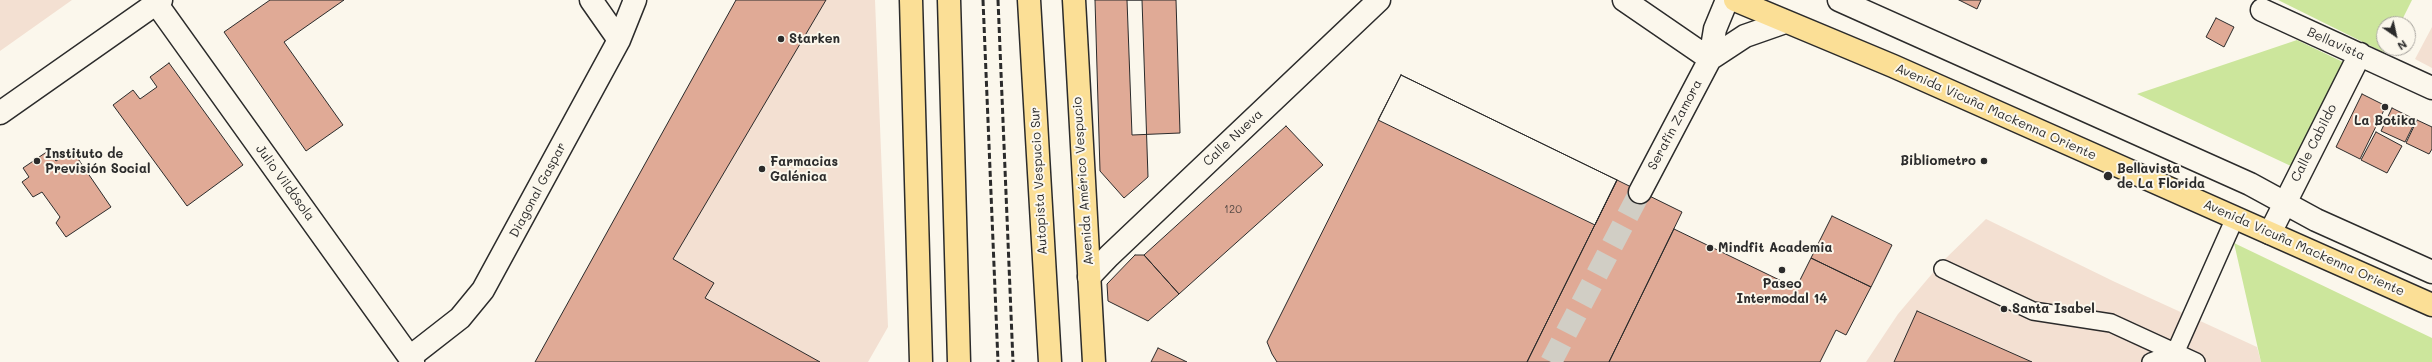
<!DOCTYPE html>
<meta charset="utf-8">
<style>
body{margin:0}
#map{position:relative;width:2432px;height:362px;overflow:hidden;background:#fbf7ec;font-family:Mali,sans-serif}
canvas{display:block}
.north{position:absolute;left:2376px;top:16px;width:40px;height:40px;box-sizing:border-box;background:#fbf7ec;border:1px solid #a8a59f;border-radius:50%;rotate:146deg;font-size:11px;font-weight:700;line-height:16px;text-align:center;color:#2b2b2b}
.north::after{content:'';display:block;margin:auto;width:14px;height:18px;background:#2b2b2b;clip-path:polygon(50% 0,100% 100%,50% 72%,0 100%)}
</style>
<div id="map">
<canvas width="2432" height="362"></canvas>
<div class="north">N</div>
</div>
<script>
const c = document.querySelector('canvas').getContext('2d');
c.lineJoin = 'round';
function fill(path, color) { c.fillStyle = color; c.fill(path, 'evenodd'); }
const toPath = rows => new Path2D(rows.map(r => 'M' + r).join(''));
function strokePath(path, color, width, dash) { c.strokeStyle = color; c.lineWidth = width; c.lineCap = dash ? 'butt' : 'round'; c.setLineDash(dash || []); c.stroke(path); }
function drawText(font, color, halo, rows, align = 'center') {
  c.font = font + ' Mali,sans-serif'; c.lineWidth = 4; c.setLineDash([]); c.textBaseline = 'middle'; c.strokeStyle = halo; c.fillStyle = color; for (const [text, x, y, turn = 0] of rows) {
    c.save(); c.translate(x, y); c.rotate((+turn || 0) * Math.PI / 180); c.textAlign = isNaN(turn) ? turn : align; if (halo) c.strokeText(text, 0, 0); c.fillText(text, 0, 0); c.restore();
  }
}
const built = toPath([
 [0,0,72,0,0,51],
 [736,0,875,0,888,327,868,362,535,362],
 [2432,27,2432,68,2415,59],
 [1986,219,2115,282,2257,347,2261,362,1866,362,1898,314,1942,262]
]);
const green = toPath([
 [2278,0,2412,0,2400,24,2384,24,2384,48,2388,48,2385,53],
 [2297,40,2345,63,2293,167,2137,94],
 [2234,243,2432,338,2432,362,2261,362]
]);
const building = toPath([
 [270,0,344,0,284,42,343,125,306,151,224,32,270,0],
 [736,0,826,0,673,259,714,283,705,298,820,362,535,362,736,0],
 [1095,0,1142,0,1148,177,1124,198,1100,171,1095,0],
 [1127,0,1176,0,1180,133,1132,135,1127,0],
 [1959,0,1981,0,1977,9,1959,0],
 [2216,18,2234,27,2224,47,2206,37,2216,18],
 [169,63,243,165,187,206,113,105,133,90,140,99,157,87,150,77,169,63],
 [1401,75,1617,180,1527,362,1277,362,1272,354,1267,342,1401,75],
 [1401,75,1617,180,1595,225,1378,120,1401,75],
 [2362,94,2386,106,2360,159,2336,147,2362,94],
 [2392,108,2416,120,2405,142,2381,131,2392,108],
 [2417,120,2432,127,2432,149,2429,154,2406,143,2417,120],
 [1286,126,1323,165,1179,294,1144,255,1286,126],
 [2376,132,2402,146,2387,173,2361,160,2376,132],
 [72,150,111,207,66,237,56,223,60,217,42,192,33,197,22,182,29,177,23,168,48,151,56,161,72,150],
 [1617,180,1682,212,1609,362,1527,362,1617,180],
 [1832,216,1892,245,1871,287,1811,258,1832,216],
 [1674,229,1796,288,1811,258,1871,287,1846,335,1836,330,1820,362,1609,362,1674,229],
 [1135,255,1144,255,1179,294,1148,321,1108,301,1107,284,1135,255],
 [1917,311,2032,362,1894,362,1917,311],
 [1158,348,1187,362,1151,362,1158,348]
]);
const tertiaryTunnel = toPath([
 [1551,362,1640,192]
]);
const pedestrian = toPath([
 [1943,269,2033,311,2111,323,2196,362],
 [2151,362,2175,353,2235,218]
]);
const minor = toPath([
 [591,0,619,40],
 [1839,0,2250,184,2316,220,2432,272],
 [2262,10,2432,88],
 [2270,233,2360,54],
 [410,357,460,318,483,290,619,40,635,0]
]);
const tertiary = toPath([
 [1624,0,1710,59],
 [156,3,413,362],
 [1710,59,1745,36,1785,22],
 [1640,192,1710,59,1715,29,1727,0],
 [1089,277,1109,256,1379,0]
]);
const secondary = toPath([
 [0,113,161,0]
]);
const primary = toPath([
 [911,0,921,362],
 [1074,0,1094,362],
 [1735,0,1893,66,2432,305]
]);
const motorway = toPath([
 [949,0,959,362],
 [1029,0,1050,362]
]);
const rail = toPath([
 [983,0,998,362],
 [998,0,1013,362]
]);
const markers = [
 [781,39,4,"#2b2b2b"],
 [2385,107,4,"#2b2b2b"],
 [37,161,4,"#2b2b2b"],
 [1984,161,4,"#2b2b2b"],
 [762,169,4,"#2b2b2b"],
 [2108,176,5,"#2b2b2b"],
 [1710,248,4,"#2b2b2b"],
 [1782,270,4,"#2b2b2b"],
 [2004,309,4,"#2b2b2b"]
];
const numberNames = [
 ["120",1233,210]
];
const poiNames = [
 ["Starken",789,39],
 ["La Botika",2385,121,"center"],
 ["Instituto de",45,154],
 ["Previsión Social",45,169],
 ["Bibliometro",1976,161,"right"],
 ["Farmacias",770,162],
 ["Galénica",770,177],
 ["Bellavista",2117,169],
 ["de La Florida",2117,184],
 ["Mindfit Academia",1718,248],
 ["Paseo",1782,284,"center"],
 ["Intermodal 14",1782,299,"center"],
 ["Santa Isabel",2012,309]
];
const streetNames = [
 ["Bellavista",2336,44,24],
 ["Avenida Vicuña Mackenna Oriente",1996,112,24],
 ["Serafín Zamora",1675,125,-62],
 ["Calle Nueva",1233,138,-43],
 ["Calle Cabildo",2314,143,-63],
 ["Autopista Vespucio Sur",1039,181,-93],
 ["Avenida Américo Vespucio",1083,181,-94],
 ["Julio Vildósola",285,183,54],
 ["Diagonal Gaspar",538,190,-62],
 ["Avenida Vicuña Mackenna Oriente",2304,248,24]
];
fill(built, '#f3e0d2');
fill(green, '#cce69c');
fill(building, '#e0aa96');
strokePath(building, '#2b2b2b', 1);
strokePath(tertiaryTunnel, '#d1cec5', 22, [22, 11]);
strokePath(pedestrian, '#2b2b2b', 20);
strokePath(minor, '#2b2b2b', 25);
strokePath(tertiary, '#2b2b2b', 25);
strokePath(secondary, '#2b2b2b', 25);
strokePath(primary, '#2b2b2b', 25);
strokePath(motorway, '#2b2b2b', 25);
strokePath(pedestrian, '#fbf7ec', 17);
strokePath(minor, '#fbf7ec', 22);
strokePath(tertiary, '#fbf7ec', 22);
strokePath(secondary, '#fbf7ec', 22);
strokePath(primary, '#fbdf96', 22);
strokePath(motorway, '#fbdf96', 22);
strokePath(rail, '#2b2b2b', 3, [6, 3]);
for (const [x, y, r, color] of markers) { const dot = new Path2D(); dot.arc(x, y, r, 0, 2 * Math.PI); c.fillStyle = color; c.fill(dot); strokePath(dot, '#fbf7ec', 1.5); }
drawText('11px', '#584b46', null, numberNames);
drawText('bold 13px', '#2b2b2b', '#fbf7ec', poiNames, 'left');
drawText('13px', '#2b2b2b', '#fbf7ec', streetNames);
</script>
